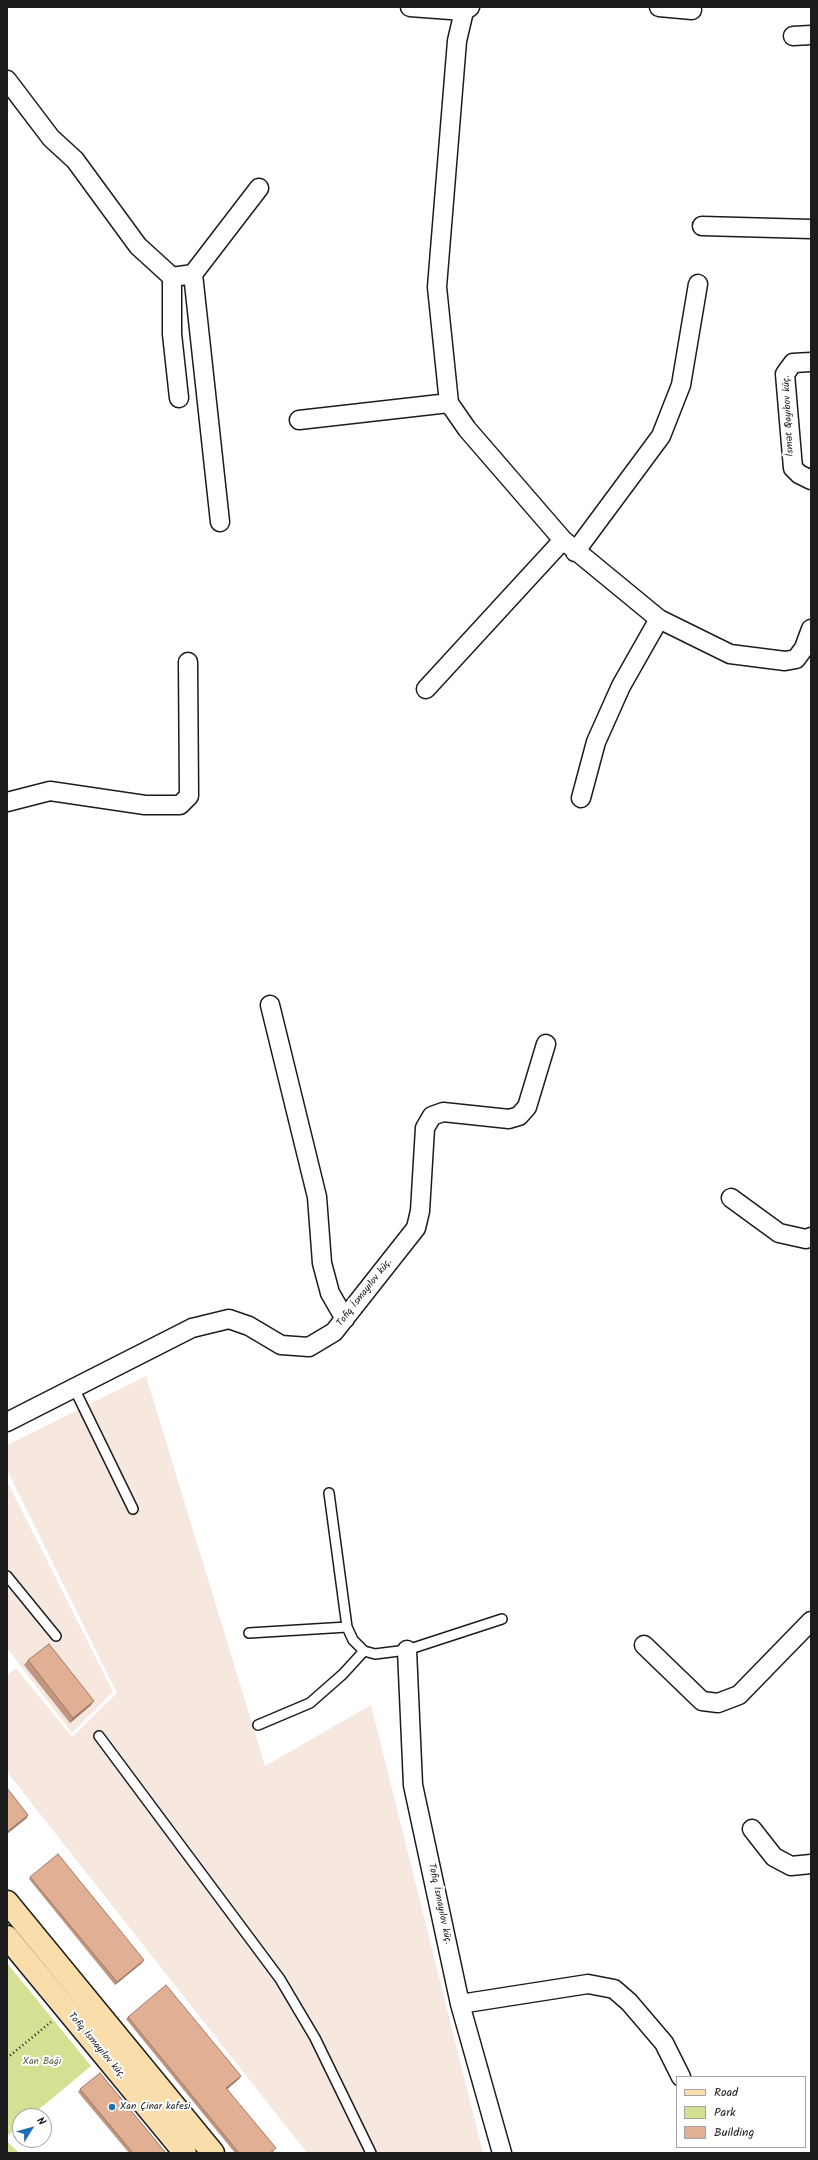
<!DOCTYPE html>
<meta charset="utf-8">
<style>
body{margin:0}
#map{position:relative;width:818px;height:2160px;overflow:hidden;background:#fff;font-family:Kalam,sans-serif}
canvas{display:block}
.frame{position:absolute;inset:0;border:8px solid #1c1c1c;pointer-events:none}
.legend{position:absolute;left:676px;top:2076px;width:130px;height:72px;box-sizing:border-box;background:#fff;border:1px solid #a4a4a4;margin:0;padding:5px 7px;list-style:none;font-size:12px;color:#1c1c1c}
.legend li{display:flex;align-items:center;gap:8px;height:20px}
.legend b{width:20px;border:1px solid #a4a4a4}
.north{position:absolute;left:12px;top:2108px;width:40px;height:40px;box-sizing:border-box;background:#fff;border:1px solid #a4a4a4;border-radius:50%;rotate:53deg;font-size:11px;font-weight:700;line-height:16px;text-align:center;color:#1c1c1c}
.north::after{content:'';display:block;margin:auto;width:14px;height:18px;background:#1f6fb2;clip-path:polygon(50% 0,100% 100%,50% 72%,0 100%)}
</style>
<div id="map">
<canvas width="818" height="2160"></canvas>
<div class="frame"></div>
<ul class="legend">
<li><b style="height:5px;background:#f9deab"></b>Road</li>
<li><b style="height:11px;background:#d5e093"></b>Park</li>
<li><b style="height:11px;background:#e1af93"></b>Building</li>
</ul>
<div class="north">N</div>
</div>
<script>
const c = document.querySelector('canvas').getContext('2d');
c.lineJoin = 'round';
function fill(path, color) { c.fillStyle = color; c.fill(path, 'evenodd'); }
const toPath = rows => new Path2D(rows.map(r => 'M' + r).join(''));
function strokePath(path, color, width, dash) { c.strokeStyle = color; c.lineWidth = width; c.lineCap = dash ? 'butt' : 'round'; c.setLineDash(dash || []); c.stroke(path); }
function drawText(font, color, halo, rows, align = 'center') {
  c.font = font + ' Kalam,sans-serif'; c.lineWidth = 4; c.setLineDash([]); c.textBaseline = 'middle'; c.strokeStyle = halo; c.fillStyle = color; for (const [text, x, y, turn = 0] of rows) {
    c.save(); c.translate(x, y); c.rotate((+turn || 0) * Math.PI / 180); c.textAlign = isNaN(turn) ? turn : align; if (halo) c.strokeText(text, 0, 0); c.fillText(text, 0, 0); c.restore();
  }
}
const built = toPath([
 [146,1376,265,1766,371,1705,483,2153,307,2153,7,1772,7,1675,16,1668,72,1737,117,1693,7,1470,7,1445],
 [7,1481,113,1692,72,1733,7,1648]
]);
const green = toPath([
 [7,1963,91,2066,31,2116,20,2116,20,2125,7,2136],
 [7,2141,19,2153,7,2153]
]);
const path = toPath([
 [7,2058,51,2022]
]);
const lane = toPath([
 [74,1388,133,1509],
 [329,1493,347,1627,353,1640,364,1651,375,1654,407,1650,502,1619],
 [7,1576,56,1636],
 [249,1633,347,1627],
 [258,1725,310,1703,343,1674,364,1651],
 [99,1736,280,1979,315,2038,371,2153]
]);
const street = toPath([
 [410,7,464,11],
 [470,7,464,11,457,41,437,287,449,403,467,429,563,540,659,619,730,654,785,661,796,659,804,648,811,629],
 [659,7,692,10],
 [793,36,811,35],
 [7,80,51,138,75,160,138,246,172,277,193,274,259,188],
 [702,226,811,229],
 [193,274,220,522],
 [172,277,172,334,179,398],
 [811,362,793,363,785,374,793,468,799,474,811,480],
 [299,420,449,403],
 [575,552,661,436,681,385,698,284],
 [426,689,563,540],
 [581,798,596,742,621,686,659,619],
 [7,802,50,791,145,805,180,805,189,796,188,662],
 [270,1005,317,1197,322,1263,330,1293,345,1319],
 [731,1198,779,1233,806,1239,811,1237],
 [7,1422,192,1328,229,1319,249,1326,281,1345,309,1347,334,1332,416,1228,420,1211,425,1128,432,1116,443,1112,509,1119,519,1116,527,1107,546,1044],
 [644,1645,702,1701,718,1703,739,1695,811,1621],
 [407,1650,413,1785,460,2004,502,2153],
 [752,1829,774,1857,791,1866,811,1864],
 [460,2004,588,1984,614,1989,629,2002,664,2043,681,2077]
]);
const primary = toPath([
 [7,1902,213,2153],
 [7,1937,185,2153]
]);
const wall = toPath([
 [28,1660,94,1701,90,1706,70,1723,24,1665],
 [30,1877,142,1963,115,1985,29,1879],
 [128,2017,241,2076,239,2079,227,2089,274,2151,271,2153,235,2153,126,2019],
 [80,2089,166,2153,129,2153,78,2092]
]);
const shadedWall = toPath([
 [94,1701,90,1706,70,1723,73,1718],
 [28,1815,27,1818,7,1834,7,1832],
 [144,1960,142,1963,115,1985,117,1982],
 [241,2076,239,2079,225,2091,226,2088]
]);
const building = toPath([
 [49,1644,94,1701,73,1718,28,1660,49,1644],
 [7,1788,28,1815,7,1832,7,1788],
 [58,1854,144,1960,117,1982,30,1877,58,1854],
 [166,1985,241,2076,226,2088,276,2148,270,2153,239,2153,128,2017,166,1985],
 [100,2073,166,2153,133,2153,80,2089,100,2073]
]);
const markers = [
 [112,2107,4,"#1f6fb2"]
];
const streetNames = [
 ["İsmət Qayıbov küç.",789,416,-93],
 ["Tofiq İsmayılov küç.",365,1293,-52],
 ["Tofiq İsmayılov küç.",439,1904,78],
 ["Tofiq İsmayılov küç.",96,2046,50]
];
const parkNames = [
 ["Xan Bağı",42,2062]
];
const poiNames = [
 ["Xan Çinar kafesi",120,2107]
];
fill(built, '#f6e7df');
fill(green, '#d5e093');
strokePath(lane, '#1c1c1c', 12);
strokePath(street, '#1c1c1c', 21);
strokePath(primary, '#1c1c1c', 25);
strokePath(path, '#1c1c1c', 2.5, [1, 3]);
strokePath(lane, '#fff', 9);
strokePath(street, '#fff', 18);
strokePath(primary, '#f9deab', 22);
fill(wall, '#c2967e');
fill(shadedWall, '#9e7a67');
fill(building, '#e1af93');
strokePath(building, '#9e7a67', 1);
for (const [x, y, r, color] of markers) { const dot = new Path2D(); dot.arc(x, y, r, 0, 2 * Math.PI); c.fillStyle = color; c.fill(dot); strokePath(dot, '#fff', 1.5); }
drawText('10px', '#1c1c1c', '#fff', streetNames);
drawText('10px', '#545740', '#fff', parkNames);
drawText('10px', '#1c1c1c', '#fff', poiNames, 'left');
</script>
